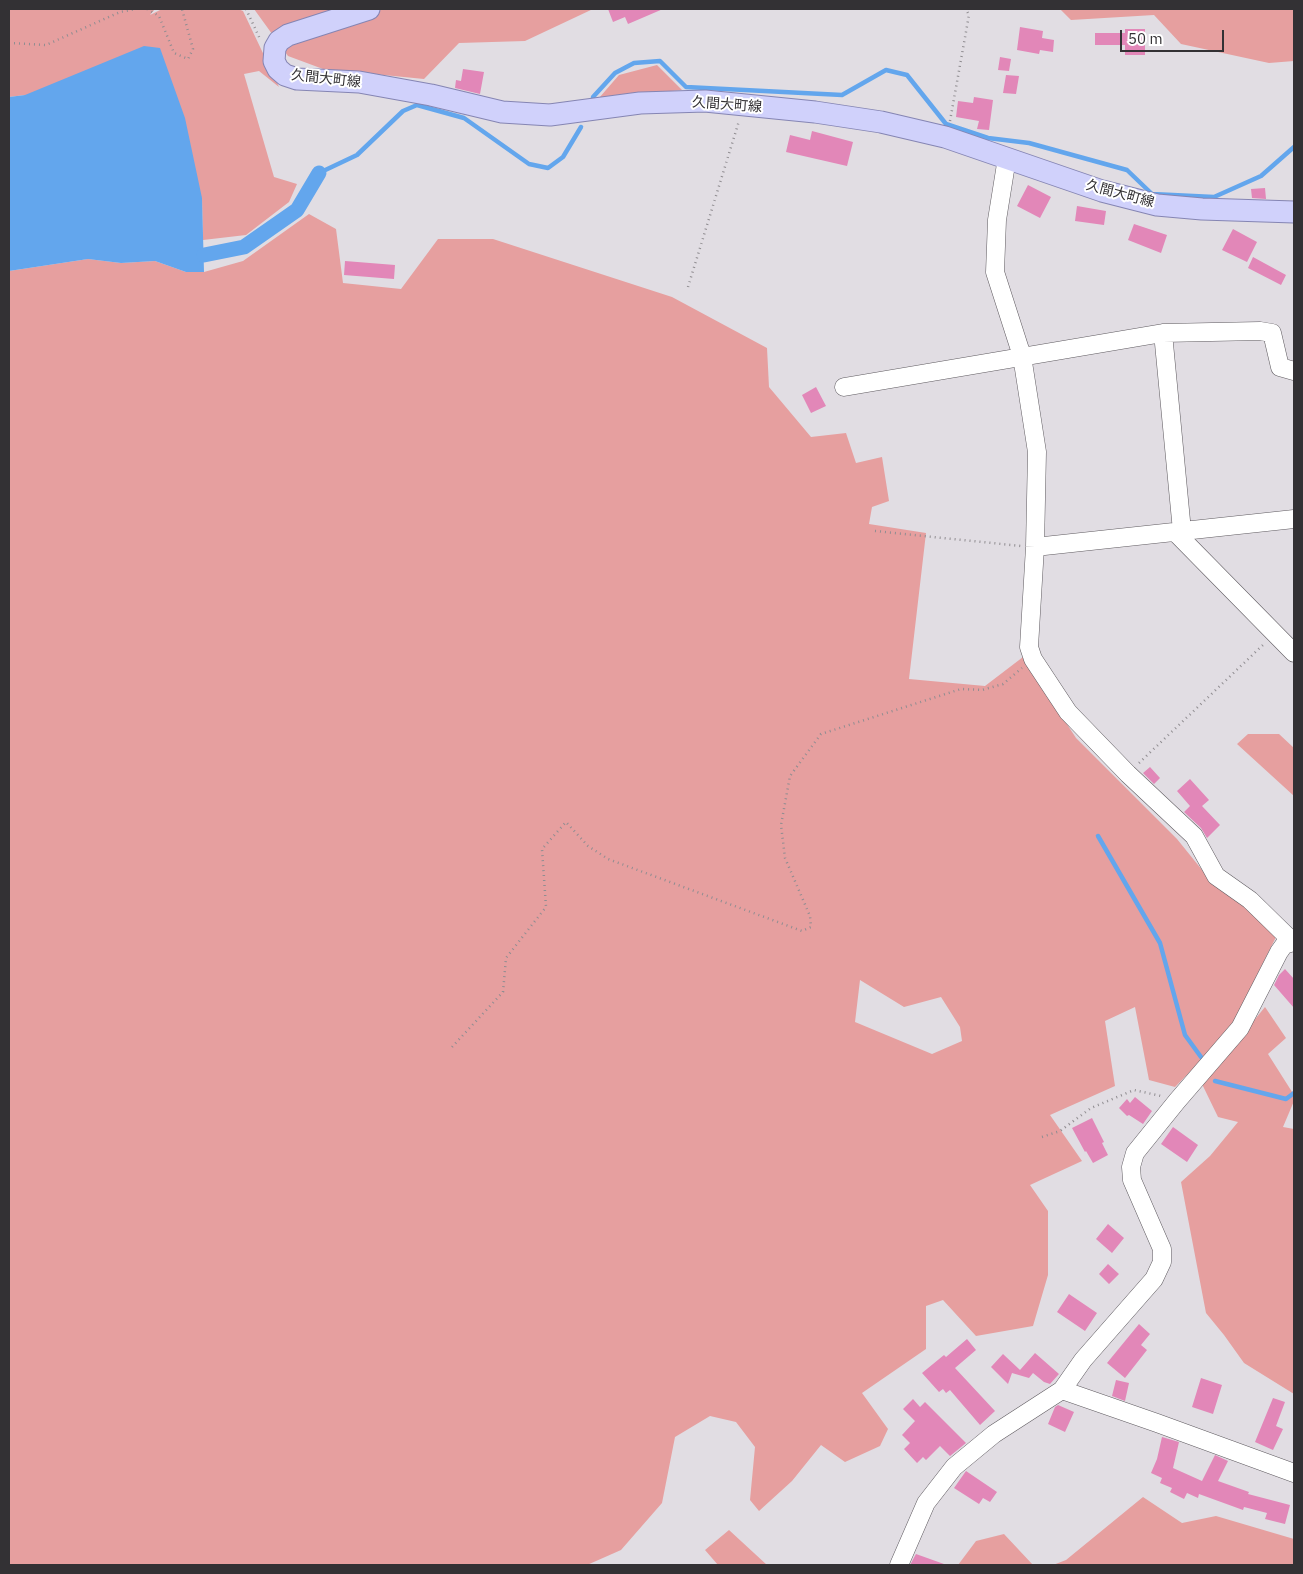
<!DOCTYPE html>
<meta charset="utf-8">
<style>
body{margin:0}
#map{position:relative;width:1303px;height:1574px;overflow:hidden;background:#e1dde3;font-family:"IBM Plex Sans",sans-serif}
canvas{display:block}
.frame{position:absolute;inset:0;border:10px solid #333134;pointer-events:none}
.scale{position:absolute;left:1120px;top:30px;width:104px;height:22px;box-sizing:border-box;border:2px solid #333134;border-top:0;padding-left:6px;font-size:15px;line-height:18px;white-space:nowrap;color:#333134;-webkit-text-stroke:4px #fff;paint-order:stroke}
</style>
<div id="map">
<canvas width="1303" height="1574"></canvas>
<div class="frame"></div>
<div class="scale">50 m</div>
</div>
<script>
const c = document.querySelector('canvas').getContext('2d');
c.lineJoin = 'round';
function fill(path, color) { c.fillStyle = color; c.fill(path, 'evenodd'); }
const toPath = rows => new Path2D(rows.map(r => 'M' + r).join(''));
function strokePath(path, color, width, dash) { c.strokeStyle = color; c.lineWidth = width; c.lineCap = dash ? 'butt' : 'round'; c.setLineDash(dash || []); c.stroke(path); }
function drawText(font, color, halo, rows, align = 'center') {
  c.font = font + ' "IBM Plex Sans","Noto Sans JP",sans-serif'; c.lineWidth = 4; c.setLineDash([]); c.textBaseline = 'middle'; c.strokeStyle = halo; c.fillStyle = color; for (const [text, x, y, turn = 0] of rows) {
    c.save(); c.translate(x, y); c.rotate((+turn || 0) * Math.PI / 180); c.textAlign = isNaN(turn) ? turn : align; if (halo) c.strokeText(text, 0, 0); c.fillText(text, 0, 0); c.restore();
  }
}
const green = toPath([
 [9,9,155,9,150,15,162,9,238,9,243,11,279,87,259,71,244,74,274,177,297,184,289,202,246,235,203,240,202,198,25,95,9,97],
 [254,9,593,9,525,41,459,43,424,79,323,69,288,56],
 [1060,9,1294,9,1294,61,1269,63,1181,44,1154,15,1071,20],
 [657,65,682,90,599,98,619,75],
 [309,214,336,229,343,283,401,289,438,239,493,239,672,297,767,348,769,387,811,437,846,433,856,463,882,457,889,501,872,507,869,524,926,533,909,679,985,686,1023,657,1076,738,1177,839,1211,881,1278,933,1228,1033,1175,1087,1149,1080,1135,1007,1105,1021,1115,1086,1050,1115,1082,1161,1030,1185,1048,1211,1048,1275,1033,1326,976,1336,943,1300,926,1306,926,1349,862,1393,888,1429,880,1446,845,1462,821,1445,792,1481,759,1511,750,1500,755,1447,736,1422,710,1416,675,1437,662,1503,621,1550,587,1565,9,1565,9,271,88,259,121,263,155,261,186,272,204,272,243,261],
 [860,980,904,1007,941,997,960,1027,962,1041,932,1054,855,1022],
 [1248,734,1279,734,1294,748,1294,796,1237,744],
 [1265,1007,1286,1038,1268,1054,1294,1095,1294,1101,1283,1127,1294,1129,1294,1394,1244,1363,1224,1335,1206,1313,1181,1182,1210,1156,1238,1122,1218,1117,1202,1084],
 [1143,1497,1182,1523,1216,1516,1294,1539,1294,1565,1053,1565,1066,1560],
 [729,1530,767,1565,718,1565,705,1550],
 [1004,1534,1033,1565,958,1565,976,1541]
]);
const water = toPath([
 [144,46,160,48,185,118,202,198,204,272,186,272,155,261,121,263,88,259,9,271,9,97,25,95]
]);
const stream = toPath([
 [593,97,615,73,634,63,660,61,686,87,842,95,886,70,907,75,946,124,988,138,1029,143,1127,170,1152,194,1214,197,1261,176,1294,147],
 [319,173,357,155,403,111,417,105,464,118,529,164,548,168,563,157,581,127],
 [1098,836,1160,943,1185,1035,1201,1057],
 [1215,1081,1286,1099,1294,1093]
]);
const canal = toPath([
 [204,255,244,247,297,210,319,173]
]);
const building = toPath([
 [608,9,663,9,628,24,625,17,613,22],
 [1020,27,1043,31,1042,38,1054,40,1053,52,1040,50,1039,54,1017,50],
 [1125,29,1145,29,1145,55,1125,55,1125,45,1095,45,1095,33,1125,33],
 [1000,57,1011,59,1009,71,998,70],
 [463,69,484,72,480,94,455,88,456,80,461,81],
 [1006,75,1019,76,1016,94,1003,93],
 [974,97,993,100,989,130,977,129,979,121,956,117,958,101,973,103],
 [812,131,853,142,847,166,786,152,790,135,810,140],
 [1028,185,1051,197,1040,218,1017,206],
 [1265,188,1266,199,1252,198,1251,189],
 [1077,206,1106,211,1104,225,1075,221],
 [1134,224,1167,235,1161,253,1128,240],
 [1233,229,1257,242,1247,262,1222,250],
 [1253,257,1286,275,1281,285,1248,268],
 [345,261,395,265,394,279,344,275],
 [816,387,826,406,811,413,802,395],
 [1150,767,1160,778,1154,784,1143,773],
 [1190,779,1209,800,1202,806,1220,825,1207,838,1201,828,1184,812,1190,806,1177,791],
 [1285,969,1294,979,1294,1008,1274,985,1279,975],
 [1135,1097,1152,1111,1143,1124,1129,1115,1127,1116,1119,1108,1127,1099,1130,1103],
 [1092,1118,1104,1142,1102,1143,1108,1155,1093,1163,1086,1151,1085,1152,1072,1128],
 [1173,1127,1198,1145,1187,1162,1161,1144],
 [1108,1224,1124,1238,1112,1253,1096,1239],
 [1108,1264,1119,1274,1109,1284,1099,1274],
 [1069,1294,1097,1313,1085,1331,1057,1312],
 [1139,1324,1150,1334,1141,1345,1147,1350,1125,1378,1107,1363],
 [967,1339,976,1350,955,1368,995,1411,980,1425,950,1390,946,1393,943,1389,939,1392,922,1373,944,1355,946,1357],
 [1035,1353,1059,1374,1050,1384,1044,1382,1033,1373,1029,1378,1012,1373,1008,1384,991,1367,1003,1354,1020,1370],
 [1201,1378,1222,1385,1213,1414,1192,1407],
 [1116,1380,1129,1383,1125,1401,1112,1396],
 [1273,1398,1285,1402,1276,1426,1283,1429,1273,1450,1255,1442],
 [913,1399,920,1407,925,1402,966,1443,950,1456,940,1446,926,1460,923,1457,917,1463,904,1449,910,1443,902,1435,915,1421,903,1409],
 [1058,1405,1074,1412,1065,1432,1048,1424,1055,1407],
 [1162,1437,1179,1442,1173,1468,1202,1481,1215,1455,1228,1461,1218,1481,1249,1492,1248,1494,1290,1505,1285,1524,1265,1519,1267,1513,1244,1507,1243,1510,1199,1494,1198,1498,1187,1493,1184,1499,1170,1492,1172,1488,1160,1483,1162,1478,1151,1473,1157,1459],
 [966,1471,997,1492,990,1502,983,1498,979,1504,954,1488],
 [916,1554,944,1564,944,1565,910,1565]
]);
const path = toPath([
 [147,9,159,16,174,53,188,59,193,49,182,9],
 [246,9,260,39],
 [9,43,46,45,120,12,136,9],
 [950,121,969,15,966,9],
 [688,287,739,121],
 [875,531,1021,546],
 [1139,763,1265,643],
 [452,1047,503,992,506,958,546,907,542,849,566,822,588,846,608,859,802,931,811,927,810,916,785,858,781,825,790,776,821,734,961,689,982,690,1003,684,1022,668],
 [1042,1137,1060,1131,1091,1108,1134,1090,1161,1096]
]);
const minor = toPath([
 [1007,158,997,220,995,272,1022,356,1037,452,1035,547,1029,647,1033,659,1068,712,1128,774,1194,836,1216,876,1250,900,1293,942],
 [1163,333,1182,531],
 [844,387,1163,333,1260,331,1272,333,1280,367,1294,371],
 [1175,532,1294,653],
 [1035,547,1294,519],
 [1062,1390,1157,1423,1294,1473],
 [899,1565,926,1503,954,1467,994,1434,1062,1390,1083,1360,1154,1279,1162,1262,1162,1249,1132,1180,1131,1167,1135,1153,1177,1101,1240,1028,1279,952,1284,945,1294,942]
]);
const major = toPath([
 [369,9,288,35,279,41,275,48,274,61,278,69,285,75,297,79,359,82,431,95,502,112,550,115,640,103,705,101,815,112,881,122,945,137,1102,191,1157,205,1202,209,1294,212]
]);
const streetNames = [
 ["久間大町線",326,79,6],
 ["久間大町線",727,105,4],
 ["久間大町線",1120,194,15]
];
fill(green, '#e69f9f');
fill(water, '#63a6ed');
strokePath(stream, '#63a6ed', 4.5);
strokePath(canal, '#63a6ed', 15);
fill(building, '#e287b8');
strokePath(minor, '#5f5b60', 19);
strokePath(major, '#8585b3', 23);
strokePath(path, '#908d91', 2.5, [1, 4]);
strokePath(minor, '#fff', 18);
strokePath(major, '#d0d1fb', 21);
drawText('14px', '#333134', '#fff', streetNames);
</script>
